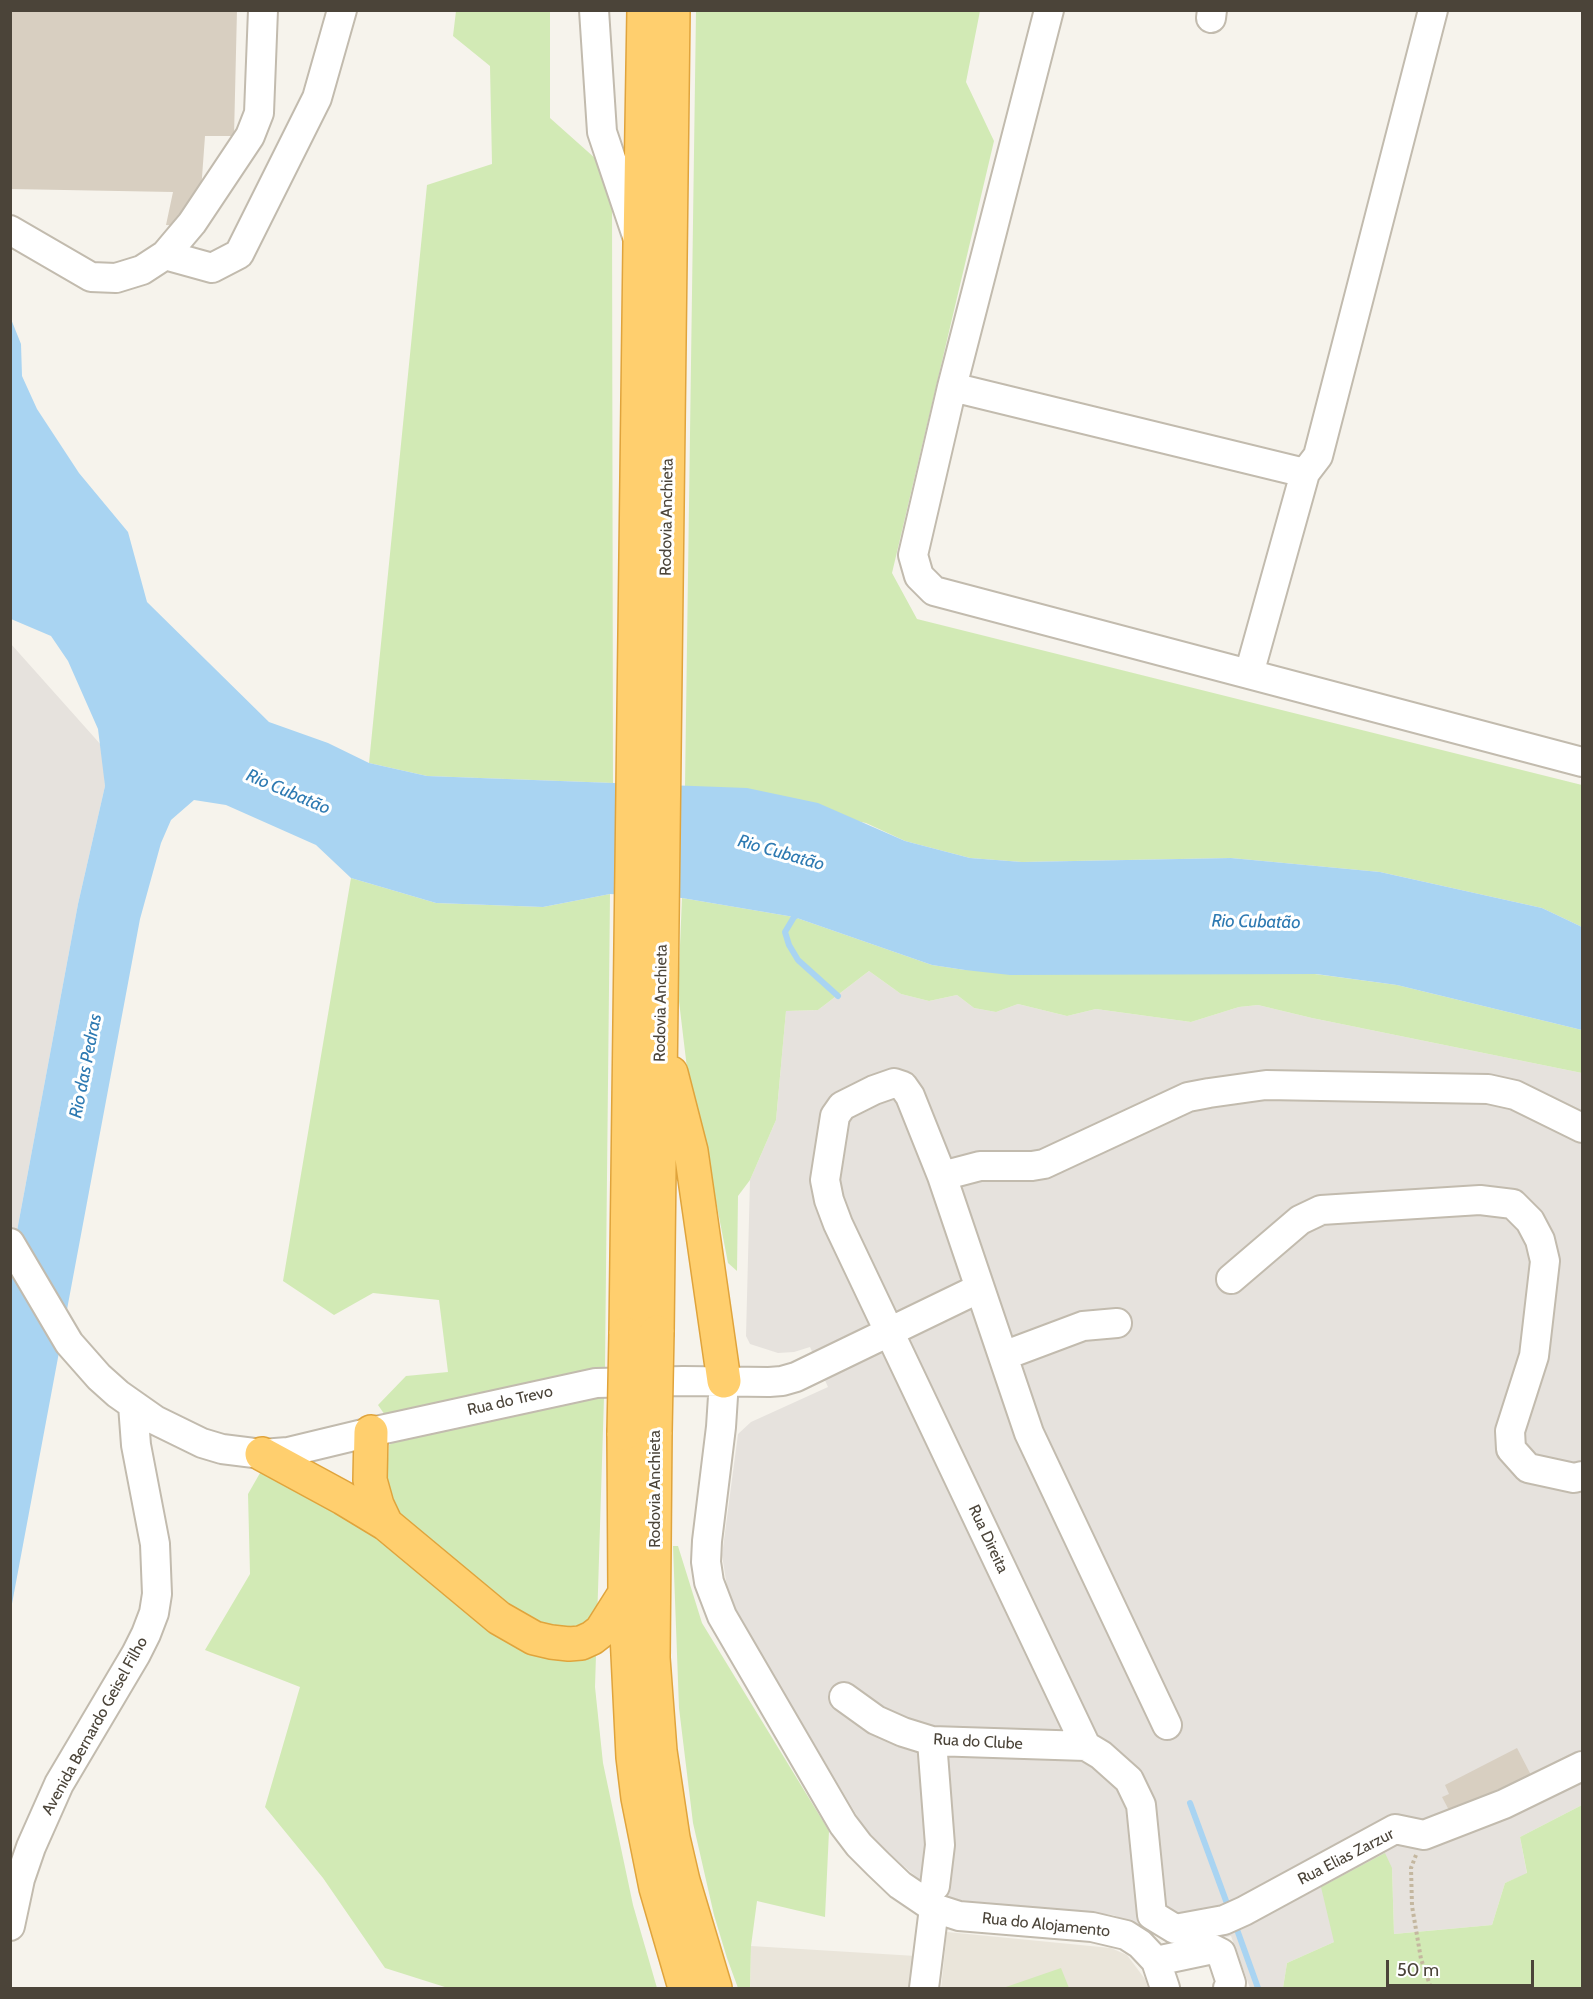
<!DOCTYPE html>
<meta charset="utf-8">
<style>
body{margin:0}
#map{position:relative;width:1593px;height:1999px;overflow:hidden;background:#f6f3ec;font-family:Cabin,sans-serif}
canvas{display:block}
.frame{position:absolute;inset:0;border:12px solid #4b4439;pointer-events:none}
.scale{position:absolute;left:1386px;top:1960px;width:148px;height:27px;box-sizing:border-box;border:3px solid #4b4439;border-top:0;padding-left:8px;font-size:18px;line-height:21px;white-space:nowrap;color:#4b4439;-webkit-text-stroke:4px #fff;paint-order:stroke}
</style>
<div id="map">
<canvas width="1593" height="1999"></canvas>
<div class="frame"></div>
<div class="scale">50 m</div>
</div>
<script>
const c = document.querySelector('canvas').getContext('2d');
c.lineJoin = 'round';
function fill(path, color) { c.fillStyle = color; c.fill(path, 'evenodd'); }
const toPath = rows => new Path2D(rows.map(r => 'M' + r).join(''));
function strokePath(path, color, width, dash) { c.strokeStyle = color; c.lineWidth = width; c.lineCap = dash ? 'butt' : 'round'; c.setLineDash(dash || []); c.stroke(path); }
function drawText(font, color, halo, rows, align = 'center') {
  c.font = font + ' Cabin,sans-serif'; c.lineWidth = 6; c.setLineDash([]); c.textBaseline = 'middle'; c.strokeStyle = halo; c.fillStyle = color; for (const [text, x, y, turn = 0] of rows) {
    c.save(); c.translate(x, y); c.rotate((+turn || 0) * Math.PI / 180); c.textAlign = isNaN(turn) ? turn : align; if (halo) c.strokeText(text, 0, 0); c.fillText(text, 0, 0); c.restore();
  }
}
const residential = toPath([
 [947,1932,1111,1948,1127,1955,1145,1979,1148,1988,941,1988],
 [751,1946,916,1956,912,1988,750,1988]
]);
const industrial = toPath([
 [11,644,102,746,105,786,78,904,11,1263],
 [869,971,901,994,929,1001,957,995,974,1008,996,1012,1018,1004,1067,1016,1096,1009,1191,1022,1239,1007,1258,1005,1312,1018,1582,1073,1582,1805,1520,1837,1527,1874,1505,1883,1492,1925,1394,1934,1392,1868,1334,1942,1287,1963,1283,1988,1250,1988,1231,1936,1175,1949,1152,1931,1113,1915,958,1900,943,1897,935,1893,886,1851,863,1826,734,1608,727,1587,722,1555,738,1434,751,1422,828,1387,810,1347,794,1352,778,1353,750,1344,746,1336,750,1180,776,1120,786,1011,818,1010]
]);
const green = toPath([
 [456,11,550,11,550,118,596,159,612,197,613,783,427,776,369,763,427,185,492,164,490,66,453,36],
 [696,11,980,11,966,82,994,141,892,573,917,619,1582,785,1582,927,1542,908,1380,872,1231,858,1022,862,970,858,905,841,866,823,685,786],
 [351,878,436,903,543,907,610,894,605,1365,595,1687,603,1763,633,1905,657,1988,448,1988,385,1968,323,1878,265,1807,300,1687,205,1650,250,1574,248,1494,264,1466,388,1495,387,1474,389,1445,407,1435,387,1418,378,1405,406,1376,448,1372,439,1300,373,1293,334,1315,283,1281],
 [682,898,794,917,932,965,965,970,1315,974,1397,985,1582,1030,1582,1073,1312,1018,1258,1005,1239,1007,1191,1022,1096,1009,1067,1016,1018,1004,996,1012,974,1008,957,995,929,1001,901,994,869,971,818,1010,786,1011,776,1120,750,1180,738,1196,737,1271,728,1263,706,1150,689,1085,678,993],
 [673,1546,678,1546,702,1623,829,1831,825,1917,757,1901,751,1946,750,1988,752,1988,738,1988,727,1958,714,1915,693,1823,679,1708],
 [1582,1805,1582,1988,1283,1988,1287,1963,1334,1942,1321,1887,1385,1853,1392,1868,1394,1934,1492,1925,1505,1883,1527,1873,1520,1837],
 [1061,1968,1069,1988,1002,1988,1003,1988]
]);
const water = toPath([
 [11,319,21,344,22,376,37,409,79,473,128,532,147,602,269,722,328,743,369,763,427,776,747,788,818,803,905,841,970,858,1022,862,1231,858,1380,872,1542,908,1582,927,1582,1030,1397,985,1316,974,1010,975,965,970,932,965,794,917,682,898,610,894,543,907,436,903,351,878,316,845,226,805,194,800,171,820,161,843,140,919,11,1609,11,1263,78,904,105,786,98,729,68,661,51,636,11,619]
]);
const stream = toPath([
 [799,914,794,917,785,932,789,945,798,960,838,996],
 [1190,1803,1229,1909],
 [1235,1924,1258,1988]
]);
const building = toPath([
 [10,10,237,10,234,136,205,136,201,191,194,192,186,226,166,225,173,192,10,189],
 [1517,1748,1532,1777,1500,1793,1498,1789,1451,1814,1442,1797,1449,1794,1445,1785]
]);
const path = toPath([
 [1416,1855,1411,1868,1412,1906,1421,1959,1431,1988]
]);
const minor = toPath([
 [594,10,602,132,637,236],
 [1049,10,952,387,913,555,919,576,934,591,1582,762],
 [1211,18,1212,10],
 [10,230,91,277,116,278,142,270,165,255,192,223,250,136,259,113,263,10],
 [165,255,212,268,239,254,317,98,342,10],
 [952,387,1305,473],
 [1249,674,1305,473,1318,456,1433,10],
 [942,1176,980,1166,1032,1166,1044,1164,1188,1097,1209,1093,1266,1085,1488,1089,1515,1095,1582,1128],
 [10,1243,69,1343,99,1377,118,1394,155,1420,202,1443,222,1449,262,1454,288,1452,371,1432,596,1383,683,1381,769,1382,782,1381,796,1377,980,1288],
 [1231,1279,1300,1220,1321,1210,1480,1200,1513,1204,1530,1221,1540,1240,1545,1261,1534,1356,1510,1431,1511,1449,1528,1468,1574,1478,1582,1476],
 [1003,1356,1083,1326,1117,1323],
 [724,1381,721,1427,707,1541,706,1562,709,1582,722,1616,843,1824,859,1845,878,1864,900,1885,934,1908,959,1916,1092,1927,1126,1935,1140,1944,1156,1961,1165,1988],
 [844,1697,876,1720,903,1732,932,1741,1086,1746],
 [932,1741,940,1845,935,1886],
 [1086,1746,838,1224,829,1200,825,1180,835,1116,842,1106,874,1090,894,1083,903,1086,910,1096,942,1176,1029,1433,1167,1725],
 [1086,1746,1101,1755,1129,1780,1141,1805,1152,1915,1175,1929,1224,1920,1244,1911,1395,1829,1424,1835,1504,1804,1582,1766],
 [10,1926,20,1879,31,1847,59,1784,136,1654,146,1634,154,1613,157,1594,155,1544,136,1445,133,1405],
 [1156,1961,1213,1949,1221,1953,1231,1983,1228,1988],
 [924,1988,934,1908]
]);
const highway = toPath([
 [671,1073,691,1151,724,1381],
 [657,1332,673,10],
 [626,1334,640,245,644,10],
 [371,1432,370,1480,377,1505,386,1524],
 [655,1432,653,1658,660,1751,673,1838,683,1881,715,1988],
 [624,1433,625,1593,633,1757,638,1798,656,1888,685,1988],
 [262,1454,343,1498,386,1524,499,1618,534,1638,551,1642,569,1644,581,1643,592,1638,601,1631,625,1593]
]);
const highwayBridge = toPath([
 [655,1432,657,1332],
 [624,1433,626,1334]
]);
const streetNames = [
 ["Rodovia Anchieta",667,517,-89],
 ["Rodovia Anchieta",661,1003,-89],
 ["Rua do Trevo",510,1401,-13],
 ["Rodovia Anchieta",655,1489,-90],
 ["Rua Direita",988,1539,65],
 ["Avenida Bernardo Geisel Filho",95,1726,-61],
 ["Rua do Clube",978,1742,3],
 ["Rua Elias Zarzur",1346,1857,-27],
 ["Rua do Alojamento",1046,1925,6]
];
const waterNames = [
 ["Rio Cubatão",288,792,23],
 ["Rio Cubatão",781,853,16],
 ["Rio Cubatão",1256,922,1],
 ["Rio das Pedras",86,1066,-79]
];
fill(residential, '#eae5da');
fill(industrial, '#e6e2dd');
fill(green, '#d2eab5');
fill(water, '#a9d4f2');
strokePath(stream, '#a9d4f2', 6);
fill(building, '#d8cfc1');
strokePath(minor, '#c2bbae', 32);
strokePath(highway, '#e0a43c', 36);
strokePath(path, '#c4b79f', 4, [3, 3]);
strokePath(minor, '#fff', 28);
strokePath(highway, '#ffcf6e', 33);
strokePath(highwayBridge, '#e0a43c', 36, []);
strokePath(highwayBridge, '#ffcf6e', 33);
drawText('16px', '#4b4439', '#fff', streetNames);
drawText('italic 18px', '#2e7ab2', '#fff', waterNames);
</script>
